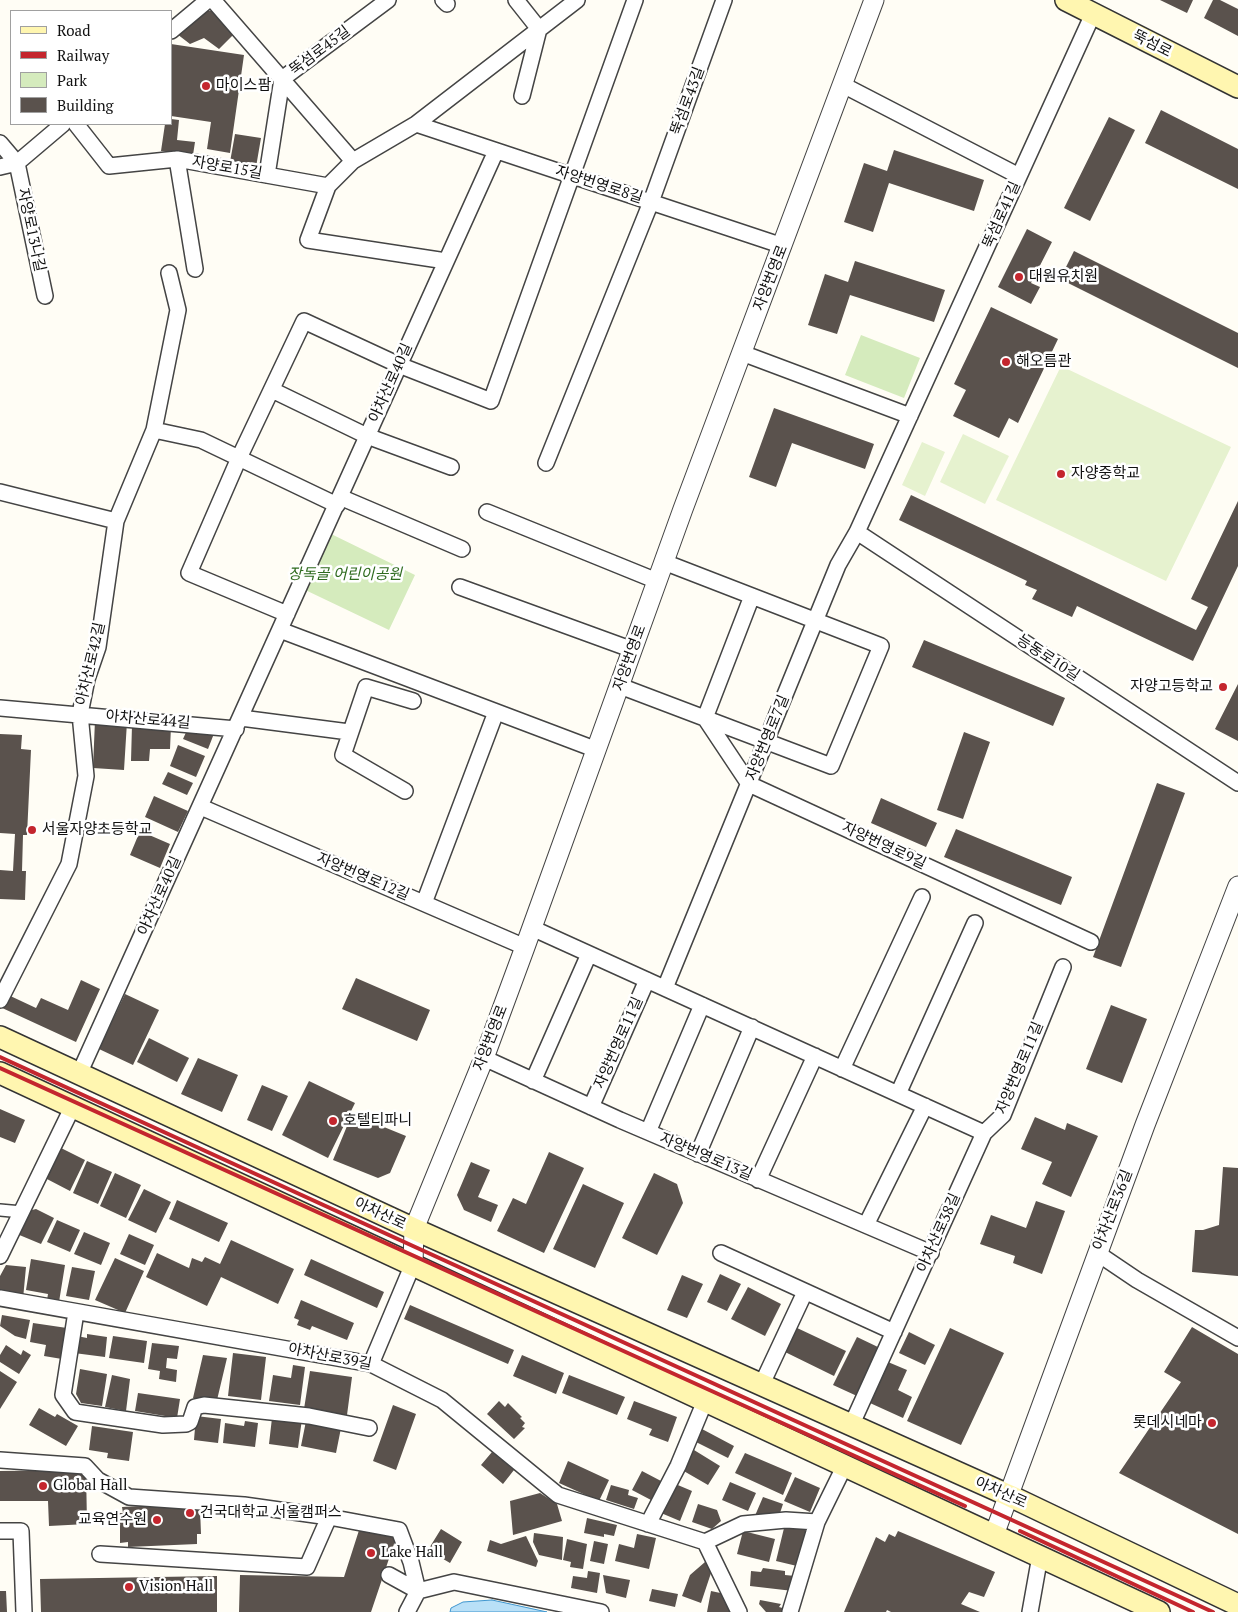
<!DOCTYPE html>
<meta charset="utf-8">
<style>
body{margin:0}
#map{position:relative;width:1238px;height:1612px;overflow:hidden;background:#fffdf5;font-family:"PT Serif",serif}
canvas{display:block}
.legend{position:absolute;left:10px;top:10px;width:162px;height:115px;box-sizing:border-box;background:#fff;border:1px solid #a0a0a0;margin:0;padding:6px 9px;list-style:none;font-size:15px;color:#111}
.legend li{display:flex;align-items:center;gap:10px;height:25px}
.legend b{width:25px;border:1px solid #a0a0a0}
</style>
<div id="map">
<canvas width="1238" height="1612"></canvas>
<ul class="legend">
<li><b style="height:6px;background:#fff6b0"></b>Road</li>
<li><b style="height:6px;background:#c4262e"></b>Railway</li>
<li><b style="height:14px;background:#d5ebbd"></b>Park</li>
<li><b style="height:14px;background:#5a524d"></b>Building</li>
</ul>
</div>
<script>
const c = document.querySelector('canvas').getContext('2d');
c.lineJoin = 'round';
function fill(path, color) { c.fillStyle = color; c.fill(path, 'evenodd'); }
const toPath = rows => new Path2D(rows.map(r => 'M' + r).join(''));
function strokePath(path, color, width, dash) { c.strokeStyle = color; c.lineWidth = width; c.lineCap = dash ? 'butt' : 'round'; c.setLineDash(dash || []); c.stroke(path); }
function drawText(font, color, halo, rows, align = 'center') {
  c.font = font + ' "PT Serif","Noto Sans KR",serif'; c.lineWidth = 5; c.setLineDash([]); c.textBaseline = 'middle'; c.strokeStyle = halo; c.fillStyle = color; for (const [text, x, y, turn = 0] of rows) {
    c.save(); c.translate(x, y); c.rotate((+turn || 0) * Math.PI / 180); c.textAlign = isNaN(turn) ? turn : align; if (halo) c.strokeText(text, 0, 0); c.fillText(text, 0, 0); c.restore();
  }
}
const green = toPath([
 [861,335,920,358,904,398,845,375],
 [325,531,415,575,389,630,299,587]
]);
const pitch = toPath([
 [1061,366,1231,447,1166,581,996,500],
 [963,434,1009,456,985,504,940,482],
 [922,442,945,452,925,496,902,485]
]);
const water = toPath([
 [492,1600,547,1612,450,1612,451,1608,463,1602,492,1600]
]);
const building = toPath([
 [1160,0,1193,0,1187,13],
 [1213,0,1220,0,1238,9,1238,36,1204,18],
 [202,11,214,11,234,34,219,49,204,38,190,44,177,34],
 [171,44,244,55,230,153,207,149,211,122,171,116],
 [1161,110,1238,149,1238,189,1145,143],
 [1109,117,1135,130,1090,221,1064,208],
 [171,119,179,120,177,140,195,142,193,155,161,151,165,124,171,124],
 [235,134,261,138,256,167,230,162],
 [894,150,984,180,974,211,889,183,873,232,844,222,864,163,887,171],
 [1027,229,1052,242,1031,283,1040,287,1031,304,998,287],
 [1074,251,1238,333,1238,368,1060,279],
 [855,261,945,290,934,322,850,295,837,334,808,325,825,274,848,282],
 [991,307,1058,339,1018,423,1009,418,999,438,953,416,966,390,954,384],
 [774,408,874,444,865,469,792,443,776,487,749,477],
 [911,495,1196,630,1208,607,1191,599,1238,501,1238,566,1193,661,1077,606,1072,617,1032,599,1037,590,1025,585,1027,581,899,520],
 [924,640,1065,698,1053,726,912,667],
 [1238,684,1238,741,1215,729],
 [95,720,127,722,124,770,93,768],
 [132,725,171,726,170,749,150,749,149,761,131,761],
 [188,728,215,731,208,749,183,739],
 [964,732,990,742,963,819,937,810],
 [0,734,22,735,21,749,31,750,27,835,23,835,22,871,26,871,25,900,0,899,0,870,13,871,15,834,0,833],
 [178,745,205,756,196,777,170,766],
 [168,772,193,783,187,795,162,784],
 [1157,783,1185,793,1121,967,1093,957],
 [154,796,188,811,178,832,145,817],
 [881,798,937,823,926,847,871,823],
 [956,829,1072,877,1061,905,944,857],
 [140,831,170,844,160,868,130,855],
 [356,978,430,1010,417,1041,342,1009],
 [81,980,100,989,76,1042,0,1007,4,993,36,1008,41,998,68,1010],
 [125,994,159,1010,133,1065,99,1049],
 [1111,1005,1147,1019,1122,1083,1086,1069],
 [149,1038,189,1058,177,1082,137,1062],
 [198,1058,238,1075,222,1112,181,1094],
 [309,1081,355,1103,328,1158,282,1135],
 [262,1085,288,1096,272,1131,247,1120],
 [0,1109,25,1120,15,1143,0,1137],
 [352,1114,406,1136,390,1173,378,1178,333,1160],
 [1035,1117,1065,1130,1067,1123,1098,1136,1071,1197,1042,1184,1052,1162,1021,1149],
 [59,1147,85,1160,70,1191,45,1178],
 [549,1152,584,1168,544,1253,497,1231,513,1198,526,1204],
 [87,1161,112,1172,98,1204,73,1193],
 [471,1162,490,1170,478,1197,498,1205,491,1222,464,1210,457,1195],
 [1223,1167,1238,1168,1238,1276,1192,1272,1195,1230,1203,1230,1219,1225],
 [115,1173,141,1185,126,1218,100,1206],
 [654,1173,677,1184,683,1203,657,1255,622,1238],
 [583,1184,624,1203,595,1268,553,1249],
 [144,1189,171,1202,156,1233,128,1220],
 [177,1200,228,1223,219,1242,169,1219],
 [1036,1201,1065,1211,1042,1274,1013,1263,1015,1256,980,1244,991,1215,1026,1228],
 [36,1209,54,1218,41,1244,17,1234,28,1211],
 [57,1220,80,1230,70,1252,47,1242],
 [84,1232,110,1243,101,1265,74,1254],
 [129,1234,154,1245,145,1265,120,1254],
 [231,1240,294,1269,278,1304,221,1277,207,1306,146,1277,157,1253,189,1268,192,1258,202,1262,205,1257,220,1264],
 [115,1258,144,1271,125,1313,95,1300],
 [31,1259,65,1265,59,1302,47,1300,48,1294,26,1290],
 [311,1259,384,1292,377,1308,304,1275],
 [6,1265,26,1267,23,1299,0,1297,0,1276],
 [72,1267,95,1271,89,1300,66,1296],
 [720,1274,741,1284,727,1311,707,1302],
 [682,1275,703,1284,687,1318,667,1310],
 [748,1287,781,1304,765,1336,731,1319],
 [301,1300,354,1323,347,1340,312,1326,310,1330,297,1325,299,1320,294,1318],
 [410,1305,514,1350,508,1364,404,1319],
 [2,1315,30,1320,26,1339,15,1336,0,1326],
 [33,1323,67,1328,62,1359,44,1356,46,1345,30,1342],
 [795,1327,846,1351,834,1376,783,1351],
 [1192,1327,1238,1354,1238,1534,1119,1473,1181,1382,1164,1372],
 [950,1328,1004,1353,961,1445,907,1421],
 [909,1332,935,1345,925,1365,899,1353],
 [87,1334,107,1337,105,1357,74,1353,77,1336,87,1338],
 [113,1336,147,1341,144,1363,109,1358],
 [857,1337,880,1348,857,1396,833,1385],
 [152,1343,179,1346,177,1359,167,1358,166,1368,177,1370,176,1382,159,1379,160,1371,148,1369],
 [6,1345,21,1355,23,1350,31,1355,19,1374,0,1362,0,1355],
 [233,1353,266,1357,261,1400,228,1396],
 [203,1355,227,1358,217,1400,193,1398],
 [522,1355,564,1373,556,1394,513,1376],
 [888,1362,907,1370,898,1390,912,1397,903,1418,870,1403],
 [293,1365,305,1367,300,1405,269,1401,273,1375,291,1378],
 [80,1369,107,1374,102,1406,81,1403,76,1394],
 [0,1371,17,1382,0,1409],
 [310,1371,352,1377,347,1415,304,1409],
 [112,1375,130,1379,126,1411,105,1407],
 [569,1375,625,1397,617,1415,562,1393],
 [138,1393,180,1399,177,1418,135,1411],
 [499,1401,505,1407,508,1403,522,1417,520,1418,525,1423,522,1427,525,1428,514,1439,487,1414],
 [634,1401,677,1417,668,1442,649,1435,652,1429,627,1419],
 [393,1405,416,1414,396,1470,373,1461],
 [39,1408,55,1417,57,1414,78,1426,66,1446,29,1425],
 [196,1416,221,1419,218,1443,194,1440],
 [272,1418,302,1419,298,1448,269,1444],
 [245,1421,258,1423,255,1447,223,1443,225,1423,244,1426],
 [306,1421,341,1428,336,1453,301,1446],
 [92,1426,133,1432,129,1461,107,1458,108,1453,89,1450],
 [702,1429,734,1446,728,1458,696,1442],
 [694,1450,720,1466,708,1485,682,1470],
 [492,1452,514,1470,503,1484,481,1465],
 [745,1453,792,1473,783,1495,735,1473],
 [568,1461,609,1480,599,1501,559,1483],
 [86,1470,87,1524,49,1526,48,1501,0,1501,0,1471],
 [642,1471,661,1481,651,1500,632,1490],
 [795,1477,820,1488,810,1512,784,1501],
 [730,1482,756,1493,748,1511,722,1500],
 [673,1483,692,1491,680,1521,661,1513],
 [611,1485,629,1490,628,1495,638,1498,634,1509,606,1500],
 [540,1493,557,1504,562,1521,513,1535,510,1501],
 [763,1497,783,1504,778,1519,754,1518],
 [180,1504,180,1509,200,1508,201,1534,197,1534,197,1544,128,1547,128,1542,120,1543,120,1526,114,1527,113,1513,123,1513,122,1507],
 [698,1504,717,1510,721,1521,712,1529,692,1522],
 [587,1518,617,1525,614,1536,604,1534,604,1537,584,1533],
 [361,1524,398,1532,371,1612,239,1612,240,1575,344,1577],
 [785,1524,806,1529,797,1566,776,1561],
 [441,1529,462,1542,450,1563,428,1550],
 [743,1531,775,1539,769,1562,737,1554],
 [898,1531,995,1572,984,1597,969,1592,961,1604,980,1612,891,1612,887,1610,886,1612,844,1612,876,1537,885,1542,889,1534,895,1537],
 [534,1533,563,1537,562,1560,539,1555,533,1542],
 [637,1534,656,1538,649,1569,615,1561,619,1544,634,1548],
 [526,1536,538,1561,536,1567,487,1551,490,1540,501,1544],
 [567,1539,587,1544,583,1569,570,1567,571,1562,563,1560],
 [594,1541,608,1544,604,1564,590,1561],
 [705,1562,712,1570,701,1603,682,1596,690,1575],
 [763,1568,785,1571,785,1575,795,1576,793,1591,750,1586,751,1571,761,1572],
 [588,1571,600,1573,597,1593,571,1588,573,1576,587,1578],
 [603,1575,630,1580,626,1598,606,1593],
 [217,1576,217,1612,41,1612,40,1579],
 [652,1589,678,1594,675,1607,649,1601],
 [0,1591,6,1591,7,1612,0,1612],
 [711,1591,725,1594,733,1612,707,1612],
 [760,1600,781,1604,779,1607,786,1609,785,1612,766,1612,759,1604]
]);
const pedestrian = toPath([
 [0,1210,22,1212]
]);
const minor = toPath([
 [213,0,353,161],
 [443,0,447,4],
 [516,0,539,29,522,96],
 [171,31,208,0],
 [843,85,1019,176],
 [76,124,109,166,177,159,328,186],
 [416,124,783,246],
 [0,143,17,163,45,296],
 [177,159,195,269],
 [0,167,17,163,63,124],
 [267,175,282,79,388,0],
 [446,261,308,240,328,186,353,161,416,124,577,0],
 [742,353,910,416],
 [272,390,367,436,451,467],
 [154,430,201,440,337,505],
 [546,463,651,202,724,0],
 [0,492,116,521],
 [340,497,462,549],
 [487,512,657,581],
 [857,532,1238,783],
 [460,587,633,650],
 [752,596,705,718,749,784,1091,942],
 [287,614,189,573,239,458,304,321,399,365,491,401,635,0],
 [280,630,597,750],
 [620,686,831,766,881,646,664,562],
 [0,708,236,729],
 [241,718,349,732],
 [405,791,343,755,366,687,413,701],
 [201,807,525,947],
 [424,903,496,712],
 [532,928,984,1133],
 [665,988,838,565,857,532,1093,14],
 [0,1000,69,864,86,776,80,714,87,679,98,647,116,521,154,430,178,310,169,273],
 [484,1058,620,1120,931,1253],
 [842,1069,922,897],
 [79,1074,496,151],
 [533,1081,589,954],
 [898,1094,975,923],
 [591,1107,647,980],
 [648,1132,702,1005],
 [698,1154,752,1027],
 [758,1180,815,1056],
 [866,1225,925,1106],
 [721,1253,894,1332],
 [1097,1253,1137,1280,1238,1338],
 [0,1256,73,1106],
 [0,1298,371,1364,442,1400,558,1495,705,1542,743,1524,786,1520,817,1522,844,1467],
 [76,1312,63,1395,75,1412,163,1425,186,1424,190,1422,195,1407,204,1405,309,1416,369,1428],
 [371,1364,413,1264],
 [761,1386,805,1292],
 [851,1426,984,1133,1003,1115,1063,967],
 [0,1460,85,1466,98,1480,129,1497,244,1505,329,1517,307,1567,100,1554],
 [329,1517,399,1530,411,1562,418,1591],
 [648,1524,678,1466,705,1401],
 [0,1531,21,1531,24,1612],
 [705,1542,739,1612],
 [389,1575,418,1591],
 [407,1612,418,1591,454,1582,601,1612],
 [790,1612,817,1522],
 [1030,1612,1040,1556]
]);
const tertiary = toPath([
 [413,1264,414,1229,484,1058,525,947,683,509,874,0],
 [994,1535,1145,1125,1238,886]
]);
const secondary = toPath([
 [1066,0,1238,87],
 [0,1037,414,1229,1010,1496,1238,1605],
 [0,1073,1159,1612]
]);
const rail = toPath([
 [0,1057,1213,1612],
 [0,1068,965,1506],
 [1020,1531,1193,1612]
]);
const markers = [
 [206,86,5,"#c4262e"],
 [1019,277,5,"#c4262e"],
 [1006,362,5,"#c4262e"],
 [1061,474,5,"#c4262e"],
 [1223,687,5,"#c4262e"],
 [32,830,5,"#c4262e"],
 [333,1121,5,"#c4262e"],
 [1212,1423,5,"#c4262e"],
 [43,1486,5,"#c4262e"],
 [190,1513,5,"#c4262e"],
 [157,1520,5,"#c4262e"],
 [371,1553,5,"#c4262e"],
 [129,1587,5,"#c4262e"]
];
const streetNames = [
 ["뚝섬로",1152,44,27],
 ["뚝섬로45길",320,51,-37],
 ["뚝섬로43길",688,101,-70],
 ["자양로15길",227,168,10],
 ["자양번영로8길",599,185,18],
 ["뚝섬로41길",1002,215,-66],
 ["자양로13나길",31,230,78],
 ["자양번영로",771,278,-69],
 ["아차산로40길",391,383,-66],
 ["자양번영로",630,658,-70],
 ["능동로10길",1048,658,33],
 ["아차산로42길",91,664,-77],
 ["아차산로44길",148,720,5],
 ["자양번영로7길",768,738,-68],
 ["자양번영로9길",884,846,25],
 ["자양번영로12길",363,877,23],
 ["아차산로40길",160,896,-66],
 ["자양번영로",491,1038,-69],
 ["자양번영로11길",619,1043,-66],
 ["자양번영로11길",1020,1068,-67],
 ["자양번영로13길",706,1157,23],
 ["아차산로36길",1113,1210,-69],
 ["아차산로",380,1214,25],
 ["아차산로38길",939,1233,-66],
 ["아차산로39길",330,1357,11],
 ["아차산로",1001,1493,24]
];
const poiNames = [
 ["마이스팜",216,86],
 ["대원유치원",1029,277],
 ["해오름관",1016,362],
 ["자양중학교",1071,474],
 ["자양고등학교",1213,687,"right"],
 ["서울자양초등학교",42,830],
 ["호텔티파니",343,1121],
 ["롯데시네마",1202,1423,"right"],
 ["Global Hall",53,1486],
 ["건국대학교 서울캠퍼스",200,1513],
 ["교육연수원",147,1520,"right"],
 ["Lake Hall",381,1553],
 ["Vision Hall",139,1587]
];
const parkNames = [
 ["장독골 어린이공원",345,575]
];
fill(green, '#d5ebbd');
fill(pitch, '#e6f2cf');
fill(water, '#b9e0f7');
strokePath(water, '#3f96cf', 1);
fill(building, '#5a524d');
strokePath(pedestrian, '#444', 14);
strokePath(minor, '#444', 18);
strokePath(tertiary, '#444', 21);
strokePath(secondary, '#333', 24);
strokePath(pedestrian, '#fff', 11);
strokePath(minor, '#fff', 15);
strokePath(tertiary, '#fff', 19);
strokePath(secondary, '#fff6b0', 21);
strokePath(rail, '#c4262e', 4);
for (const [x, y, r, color] of markers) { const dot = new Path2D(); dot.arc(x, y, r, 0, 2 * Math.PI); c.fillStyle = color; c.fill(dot); strokePath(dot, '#fff', 2); }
drawText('15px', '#111', '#fff', streetNames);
drawText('15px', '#111', '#fff', poiNames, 'left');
drawText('italic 15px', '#2f6b1f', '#fff', parkNames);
</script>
